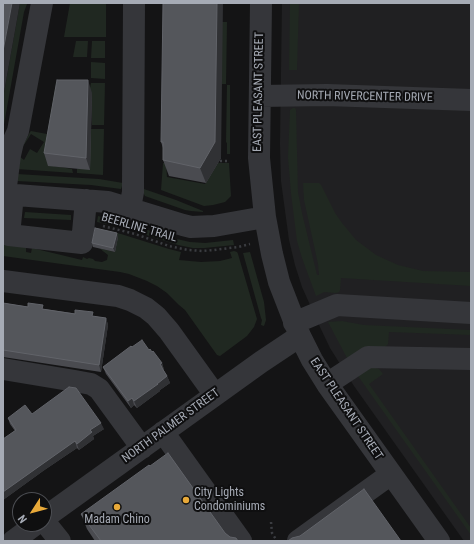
<!DOCTYPE html>
<style>
body{margin:0}
#map{position:relative;width:474px;height:544px;overflow:hidden;background:#141415;font-family:"Roboto Condensed",sans-serif}
canvas{display:block}
.frame{position:absolute;inset:0;border:4px solid #a6abb5;pointer-events:none}
.north{position:absolute;left:12px;top:492px;width:40px;height:40px;box-sizing:border-box;background:#0f0f10;border:1px solid #4b4d52;border-radius:50%;rotate:234deg;font-size:11px;font-weight:700;line-height:16px;text-align:center;color:#a6abb5}
.north::after{content:'';display:block;margin:auto;width:14px;height:18px;background:#e8a939;clip-path:polygon(50% 0,100% 100%,50% 72%,0 100%)}
</style>
<div id="map">
<canvas width="474" height="544"></canvas>
<div class="frame"></div>
<div class="north">N</div>
</div>
<script>
const c = document.querySelector('canvas').getContext('2d');
c.lineJoin = 'round';
function fill(path, color) { c.fillStyle = color; c.fill(path, 'evenodd'); }
const toPath = rows => new Path2D(rows.map(r => 'M' + r).join(''));
function strokePath(path, color, width, dash) { c.strokeStyle = color; c.lineWidth = width; c.lineCap = dash ? 'butt' : 'round'; c.setLineDash(dash || []); c.stroke(path); }
function drawText(font, color, halo, rows, align = 'center') {
  c.font = font + ' "Roboto Condensed",sans-serif'; c.lineWidth = 4; c.setLineDash([]); c.textBaseline = 'middle'; c.strokeStyle = halo; c.fillStyle = color; for (const [text, x, y, turn = 0] of rows) {
    c.save(); c.translate(x, y); c.rotate((+turn || 0) * Math.PI / 180); c.textAlign = isNaN(turn) ? turn : align; if (halo) c.strokeText(text, 0, 0); c.fillText(text, 0, 0); c.restore();
  }
}
const built = toPath([
 [282,3,471,3,471,541,464,541,354,386,330,348,320,327,302,287,295,265,289,240,281,181,280,144]
]);
const green = toPath([
 [20,3,27,4,24,12,3,130,3,98],
 [70,3,106,3,106,37,64,37],
 [290,3,299,3,297,70,289,70],
 [222,22,227,22,226,84,222,84],
 [76,41,88,41,87,57,73,57],
 [92,41,105,41,105,58,91,58],
 [91,62,105,63,105,79,91,78],
 [87,81,48,165,72,169,73,173,17,169,19,156,24,160,30,149,37,153,44,142,31,134,20,151,30,132,31,131,47,134,56,82],
 [91,83,105,83,104,125,92,125,92,94,89,93],
 [227,85,230,85,230,154,227,154,227,143,226,142],
 [293,108,295,108,296,110,298,192,302,213,317,275,319,275,318,264,304,200,303,183,319,183,321,185,335,213,342,223,356,240,376,255,398,265,423,271,471,272,471,286,341,278,340,290,339,292,336,293,324,292,316,296,302,258,297,241,291,193,288,157,290,110],
 [91,129,104,129,103,175,77,173,77,169],
 [163,163,166,163,167,177,205,184,218,163,229,163,231,196,225,202,213,205,204,206,161,190],
 [17,174,99,179,123,183,121,189,91,185,17,181],
 [141,188,176,200,203,211,203,212,191,211,185,210,145,196],
 [25,212,71,215,71,220,24,218],
 [98,216,122,222,145,229,168,237,190,242,205,243,233,240,234,245,204,248,193,248,178,245,121,227,97,222],
 [96,228,121,234,169,249,181,252,179,260,201,262,220,261,232,258,230,252,234,251,237,252,238,254,257,319,254,327,247,336,220,356,217,355,185,310,179,305,167,293,157,286,147,281,129,274,120,272,3,256,3,243,26,247,26,252,31,253,32,248,82,260,83,257,87,259,89,258,93,259,95,261,102,262,107,260,108,255,99,248,114,252,96,232],
 [250,252,264,302,266,320,264,326,261,325,262,320,261,318,243,253],
 [342,321,364,325,471,330,471,335,389,332,388,344,385,347,347,358,328,322],
 [371,366,379,369,383,374,369,384,471,528,471,535,358,376]
]);
const path = toPath([
 [220,161,228,161],
 [103,226,135,234,169,246,188,250,202,251,214,250,238,247,250,244],
 [271,522,272,533,277,541]
]);
const minor = toPath([
 [261,3,259,158,265,217,272,254,279,282,300,336,312,360,327,384,439,541],
 [260,96,327,95,471,100],
 [3,194,108,202,183,225,191,227,214,226,265,217],
 [5,194,10,155,13,142,18,131,42,3],
 [13,195,9,235,82,243,86,200],
 [130,208,133,192,133,184,134,3],
 [3,281,118,296,130,300,146,308,156,316,169,331,215,395],
 [294,323,337,305,471,313],
 [3,369,75,381,91,384,99,389,142,448],
 [327,384,368,357,471,359],
 [163,432,241,541],
 [44,518,261,362,300,336],
 [44,521,60,541],
 [13,541,36,524],
 [298,541,391,474]
]);
const wall = toPath([
 [92,93,90,170,48,166,44,153],
 [221,140,221,158,206,183,169,176,163,160,163,148,161,142],
 [118,237,115,252,93,247,92,243],
 [3,303,106,318,108,325,101,372,3,357],
 [132,347,149,350,162,363,164,370,164,371,167,376,170,383,160,390,160,391,137,408,134,405,131,408,106,374,103,367],
 [32,414,104,429,93,436,94,439,79,450,77,448,43,471,3,500,3,439,15,431,10,424,8,418],
 [81,514,225,533,230,537,238,541,95,541,87,529]
]);
const shadedWall = toPath([
 [12,3,20,3,3,98,3,51],
 [217,3,223,3,221,158,206,183,200,168],
 [88,80,92,93,90,170,86,158],
 [117,233,118,237,115,252,113,248],
 [106,318,108,325,101,372,99,365],
 [162,363,164,370,164,371,165,374,160,364],
 [167,376,170,383,160,390,160,391,137,408,134,401],
 [132,398,134,405,131,408,128,401],
 [101,423,104,429,93,436,94,439,79,450,77,444,90,430],
 [75,441,77,448,43,471,3,500,3,492,41,465]
]);
const building = toPath([
 [3,3,12,3,3,51,3,3],
 [163,3,217,3,215,142,200,168,163,160,163,142,161,142,163,3],
 [57,80,88,80,86,158,44,153,57,80],
 [95,228,117,233,113,248,92,243,95,228],
 [3,303,28,307,28,303,43,305,42,309,75,314,75,310,93,312,92,316,106,318,99,365,3,350,3,303],
 [142,340,149,350,150,349,152,352,153,351,162,363,160,364,162,367,162,368,167,376,157,384,158,384,134,401,132,398,128,401,103,367,131,346,132,347,142,340],
 [69,387,76,388,101,423,90,430,92,432,77,444,75,441,41,465,3,492,3,439,16,430,8,418,25,405,32,414,69,387],
 [168,453,225,533,230,537,236,538,238,541,101,541,81,514,149,465,150,466,168,453],
 [364,489,401,541,288,541,292,538,300,536,364,489]
]);
const markers = [
 [186,500,4,"#e8a939"],
 [117,507,4,"#e8a939"]
];
const streetNames = [
 ["EAST PLEASANT STREET",259,92,-89],
 ["NORTH RIVERCENTER DRIVE",365,97,1],
 ["BEERLINE TRAIL",139,228,16],
 ["EAST PLEASANT STREET",346,409,56],
 ["NORTH PALMER STREET",171,426,-36]
];
const poiNames = [
 ["City Lights",194,493],
 ["Condominiums",194,507],
 ["Madam Chino",117,520,"center"]
];
fill(built, '#202022');
fill(green, '#202821');
strokePath(path, '#3b3d41', 2.5, [2, 3]);
strokePath(minor, '#35363a', 22);
fill(wall, '#4a4b50');
fill(shadedWall, '#303134');
fill(building, '#54565b');
strokePath(building, '#616369', 1);
for (const [x, y, r, color] of markers) { const dot = new Path2D(); dot.arc(x, y, r, 0, 2 * Math.PI); c.fillStyle = color; c.fill(dot); strokePath(dot, '#0f0f10', 1.5); }
drawText('12px', '#a6abb5', '#0f0f10', streetNames);
drawText('12px', '#a6abb5', '#0f0f10', poiNames, 'left');
</script>
